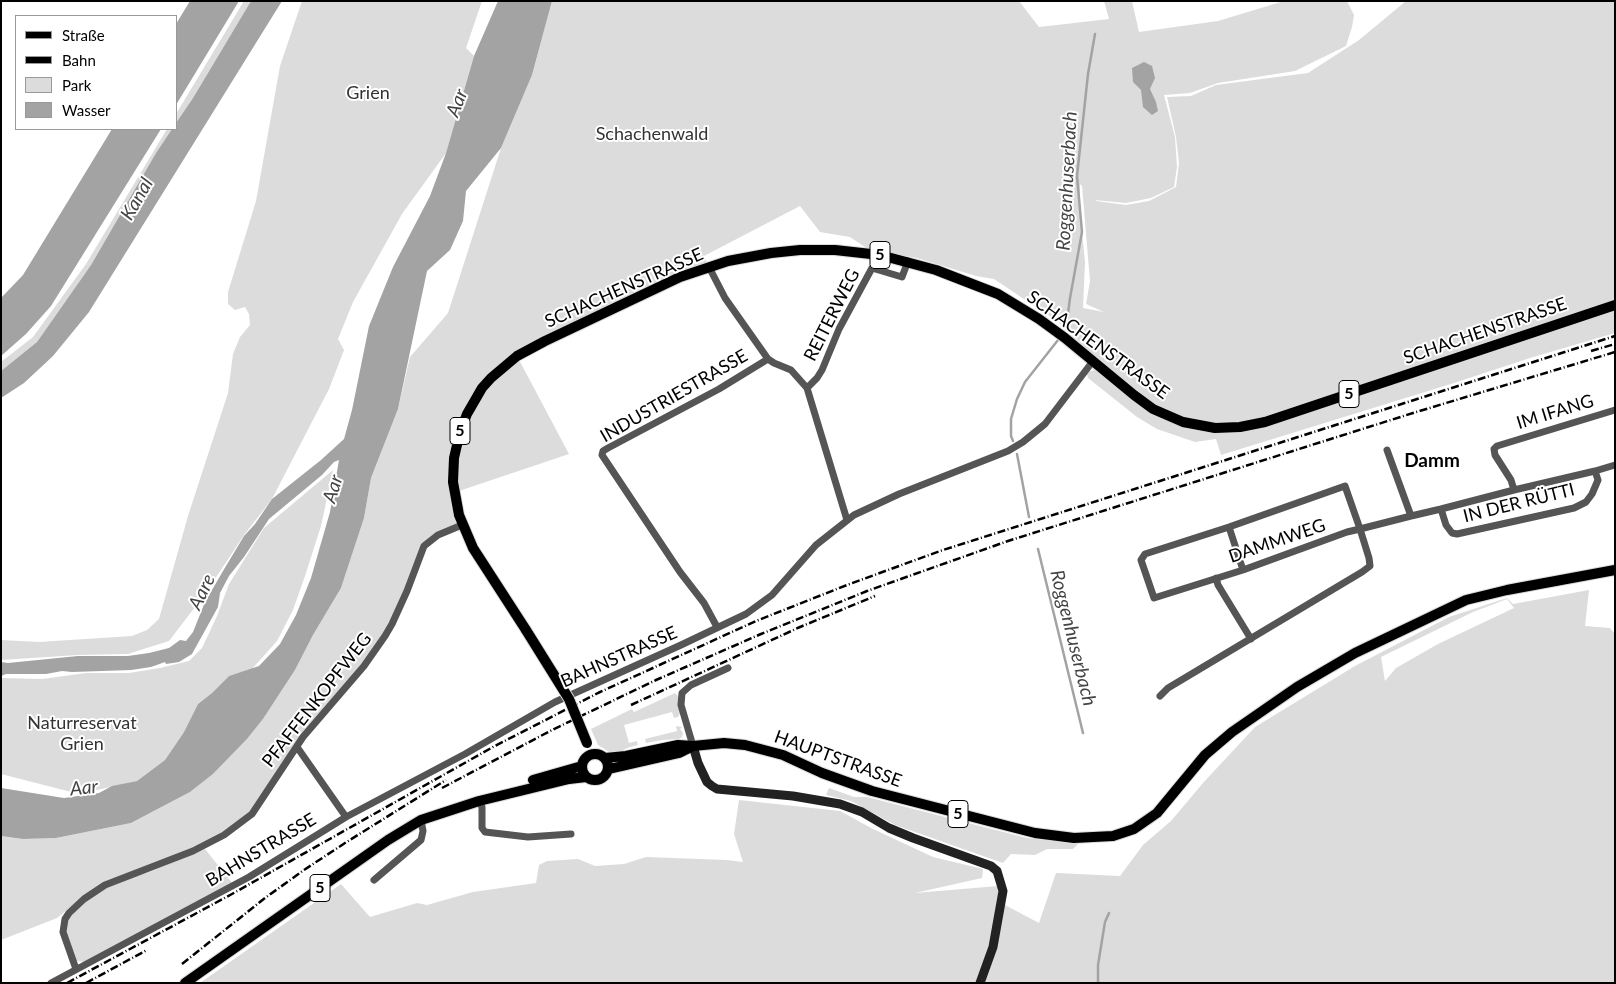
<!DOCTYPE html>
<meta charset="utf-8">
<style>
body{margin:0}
#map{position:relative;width:1616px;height:984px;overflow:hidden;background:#fff;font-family:Lato,sans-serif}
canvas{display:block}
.frame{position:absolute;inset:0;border:2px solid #000;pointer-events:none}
.legend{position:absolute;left:15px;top:15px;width:162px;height:115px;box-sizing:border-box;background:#fff;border:1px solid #999;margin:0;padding:6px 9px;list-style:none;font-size:15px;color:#000}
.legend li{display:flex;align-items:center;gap:10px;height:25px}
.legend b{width:25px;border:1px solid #999}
</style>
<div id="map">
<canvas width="1616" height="984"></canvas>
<div class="frame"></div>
<ul class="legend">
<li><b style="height:6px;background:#000"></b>Straße</li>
<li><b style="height:6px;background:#000"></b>Bahn</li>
<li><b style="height:14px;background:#dcdcdc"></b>Park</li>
<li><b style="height:14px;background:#a3a3a3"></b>Wasser</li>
</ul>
</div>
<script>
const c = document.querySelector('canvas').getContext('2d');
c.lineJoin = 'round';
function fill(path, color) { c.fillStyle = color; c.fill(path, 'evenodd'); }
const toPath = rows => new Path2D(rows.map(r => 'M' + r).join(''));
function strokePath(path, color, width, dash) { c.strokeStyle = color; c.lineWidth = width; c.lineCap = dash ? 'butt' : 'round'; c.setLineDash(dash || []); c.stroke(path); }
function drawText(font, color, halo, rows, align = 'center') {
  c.font = font + ' Lato,sans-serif'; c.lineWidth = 4; c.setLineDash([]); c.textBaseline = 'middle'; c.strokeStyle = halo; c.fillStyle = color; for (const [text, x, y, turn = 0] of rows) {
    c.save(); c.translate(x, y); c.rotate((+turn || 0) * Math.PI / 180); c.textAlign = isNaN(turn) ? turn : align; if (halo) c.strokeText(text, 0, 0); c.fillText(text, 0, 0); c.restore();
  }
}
const green = toPath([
 [244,1,251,1,193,98,176,123,176,114],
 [302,1,482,1,466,48,474,56,446,153,402,214,353,302,338,339,344,350,329,389,272,499,244,535,205,594,169,641,128,654,78,655,1,660,1,640,39,642,132,636,147,630,159,619,188,516,228,393,233,354,240,337,250,325,249,314,245,307,235,310,228,304,228,292,256,201,280,66],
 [552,1,1019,1,1039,27,1109,19,1104,1,1132,1,1139,32,1218,21,1284,1,1347,1,1354,15,1352,27,1346,46,1295,71,1218,83,1190,93,1164,95,1175,137,1177,167,1174,187,1151,198,1126,203,1095,200,1080,184,1080,213,1085,262,1083,308,1104,312,1086,304,1090,281,1082,186,1096,201,1126,205,1149,201,1176,187,1179,163,1176,137,1167,97,1191,96,1216,85,1308,73,1359,40,1406,1,1615,1,1615,299,1270,416,1238,423,1204,423,1152,406,1135,393,1057,321,994,279,976,276,917,258,868,249,850,237,820,232,800,206,704,256,709,267,517,356,569,454,459,491,462,525,428,541,385,636,303,737,257,805,237,823,206,843,90,892,57,918,1,940,1,836,23,839,56,838,131,823,190,792,213,774,247,739,263,719,295,670,313,635,341,588,364,518,371,478,398,409,410,357,448,313,501,148,532,75],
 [167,129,172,129,156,153,91,265,37,342,1,371,1,362,33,337,86,264],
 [1615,308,1615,333,1530,358,1454,383,1221,455,1216,439,1195,442,1157,429,1137,417,1088,378,1087,374,1090,371,1096,370,1128,397,1151,413,1180,426,1207,432,1227,432],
 [333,470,321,526,305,576,293,610,277,641,252,669,229,676,212,693,198,704,184,732,165,760,137,781,79,794,1,774,1,678,42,679,86,673,129,673,160,668,189,661,202,648,217,616,229,584,264,528],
 [1589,590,1585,626,1610,628,1615,634,1615,983,200,983,341,884,370,917,417,903,427,905,473,892,536,883,539,865,547,861,578,859,595,866,624,864,646,857,727,860,743,862,734,834,739,800,840,811,873,829,933,857,983,869,982,878,915,893,998,886,1005,905,1039,923,1056,873,1120,876,1143,845,1171,821,1203,783,1255,727,1355,666,1449,617,1507,598,1513,604],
 [1507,599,1514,608,1438,644,1396,668,1385,681,1381,657,1473,612],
 [675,693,678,696,680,714,678,717,674,718,672,712,624,725,629,743,637,741,638,745,630,747,619,752,611,753,598,745,591,729,632,709,634,712],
 [676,726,682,727,680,729,683,733,682,737,679,739,663,740,646,743,645,739,677,731],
 [829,788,854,797,867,797,1027,838,1078,844,1073,849,1047,849,1035,855,1011,854,1003,863,895,825,851,801,826,795],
 [205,849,233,884,84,962,77,961,73,955,65,931,67,918,88,899,115,883,152,871]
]);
const water = toPath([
 [190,1,239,1,176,105,176,24],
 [251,1,282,1,89,312,53,356,24,383,1,398,1,371,37,342,91,265,156,153,172,129,176,129,176,123,193,98],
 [498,1,552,1,532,75,501,148,466,191,463,221,450,250,427,271,398,409,371,478,364,518,341,588,313,635,295,670,263,719,247,739,213,774,190,792,131,823,56,838,23,839,1,836,1,788,64,798,99,793,112,786,137,781,165,760,184,732,198,704,212,693,229,676,259,666,280,644,296,615,311,578,330,512,339,460,334,462,322,475,269,519,244,557,229,576,220,593,218,607,192,654,179,662,166,664,165,662,151,667,131,670,72,672,62,671,46,674,6,674,1,676,1,662,8,663,78,656,128,656,149,653,169,648,180,640,186,641,193,632,205,602,223,571,244,536,255,524,272,499,321,460,344,439,352,410,369,326,393,267,430,196,446,153,474,56],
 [1144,62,1152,66,1155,78,1150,89,1156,102,1158,111,1152,115,1143,107,1141,90,1133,82,1132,68],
 [112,129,161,129,51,306,26,334,1,356,1,298,23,275]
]);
const stream = toPath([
 [1066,329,1070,298,1082,232,1077,176,1088,74,1095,34],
 [1013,441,1011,436,1011,419,1017,399,1025,382,1058,340],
 [1017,454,1029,517],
 [1038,549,1083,733],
 [1098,983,1098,965,1105,922,1109,913]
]);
const street = toPath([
 [709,267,725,298,768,359,719,389,608,448,603,451,602,455,680,572,704,603,717,627],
 [768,359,774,363,791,370,807,388,847,520],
 [807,388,817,378,822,370,839,329,872,268,902,277,908,261],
 [1387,450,1411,516],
 [1514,490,1511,480,1495,455,1494,449,1497,446,1615,410],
 [1441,509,1446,525,1452,533,1457,534,1574,508,1586,502,1592,494,1598,480,1595,471],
 [1229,527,1243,570],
 [1216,578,1218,585,1251,639],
 [1160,696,1168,688,1362,572,1370,566,1369,558,1360,529,1359,526,1345,486,1229,527,1145,554,1141,560,1154,598,1243,570,1347,532,1360,529,1411,516,1441,509,1514,490,1595,471,1615,465],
 [693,746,681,705,682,693,691,685,728,668],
 [297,747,346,817],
 [479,801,482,807,482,828,485,832,528,837,571,834],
 [374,880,421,840,423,831,421,820],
 [76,969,63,932,65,919,69,913,84,899,105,885,193,851,224,835,252,814,303,737,364,666,385,636,392,624,407,591,424,546,438,535,462,525],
 [51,983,249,877,346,817,465,754,555,702,681,645,746,614,772,595,816,545,854,515,899,494,1008,451,1023,442,1045,424,1093,361]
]);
const secondary = toPath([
 [693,746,698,763,707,782,712,786,717,789,793,796,840,804,862,812,889,828,913,838,991,866,997,871,1003,891,993,947,980,983]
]);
const primary = toPath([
 [526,630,473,548,459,515,453,482,454,458,460,432,467,414,482,388,491,378,517,356,545,341,680,277,728,261,771,253,800,250,835,250,880,255,936,270,998,294,1039,319,1065,338,1134,395,1153,409,1183,422,1215,428,1240,427,1265,422,1615,305],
 '582 767a13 13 0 1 1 26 0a13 13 0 1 1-26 0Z',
 [605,758,626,756,678,745,693,746,724,743,745,745,783,755,822,773,872,791,1035,833,1074,838,1113,836,1134,829,1157,813,1205,755,1232,732,1297,687,1355,653,1466,600,1507,590,1615,570],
 [609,769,679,753,693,746],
 [533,780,582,766],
 [185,983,388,840,421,820,479,801,569,779,586,777]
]);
const rail = toPath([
 [1591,351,1615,344],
 [631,705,800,627,875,596],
 [442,788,552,730,656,680,761,634,867,591,1008,541,1413,413,1615,352],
 [182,964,265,898,304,870,345,843,446,780],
 [67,983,232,894,493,747,598,693,756,621,847,585,940,551,1615,336],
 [86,983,147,950]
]);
const primaryBridge = toPath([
 [526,630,569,699,587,743]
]);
const shields = [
 [880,255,20],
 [1349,394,20],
 [460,431,20],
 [958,814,20],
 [320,888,20]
];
const shieldNames = [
 ["5",880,255],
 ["5",1349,394],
 ["5",460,431],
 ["5",958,814],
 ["5",320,888]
];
const parkNames = [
 ["Grien",368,93],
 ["Schachenwald",652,134],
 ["Naturreservat",82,723],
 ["Grien",82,744]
];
const streetNames = [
 ["SCHACHENSTRASSE",624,288,-24],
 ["REITERWEG",832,315,-63],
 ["SCHACHENSTRASSE",1485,331,-19],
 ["SCHACHENSTRASSE",1098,345,36],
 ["INDUSTRIESTRASSE",674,396,-30],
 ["IM IFANG",1555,412,-17],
 ["IN DER RÜTTI",1519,503,-14],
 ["DAMMWEG",1277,541,-19],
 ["BAHNSTRASSE",619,657,-24],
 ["PFAFFENKOPFWEG",317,700,-52],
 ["HAUPTSTRASSE",838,759,20],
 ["BAHNSTRASSE",261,850,-31]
];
const waterNames = [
 ["Aar",457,103,-69],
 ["Roggenhuserbach",1067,181,-87],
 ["Kanal",137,199,-60],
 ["Aar",333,489,-73],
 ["Aare",202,592,-64],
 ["Roggenhuserbach",1073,638,76],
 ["Aar",84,788,-6]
];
const neighbourhoodNames = [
 ["Damm",1432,461]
];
fill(green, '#dcdcdc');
fill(water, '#a3a3a3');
strokePath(stream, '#a3a3a3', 2.5);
strokePath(primary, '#dbdbdb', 12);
strokePath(street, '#555', 7);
strokePath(secondary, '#222', 9);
strokePath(primary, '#000', 10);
strokePath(rail, '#000', 2.5, [8, 2.5, 1, 2.5]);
strokePath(primaryBridge, '#dbdbdb', 12, []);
strokePath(primaryBridge, '#000', 10);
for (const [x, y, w] of shields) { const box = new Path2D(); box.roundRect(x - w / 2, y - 13.5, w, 27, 4); c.fillStyle = '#fff'; c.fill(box); strokePath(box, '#000', 1); }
drawText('bold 16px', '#000', null, shieldNames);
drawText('18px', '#333', '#fff', parkNames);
drawText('18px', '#000', '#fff', streetNames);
drawText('italic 19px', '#444', '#fff', waterNames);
drawText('bold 19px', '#000', '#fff', neighbourhoodNames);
</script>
